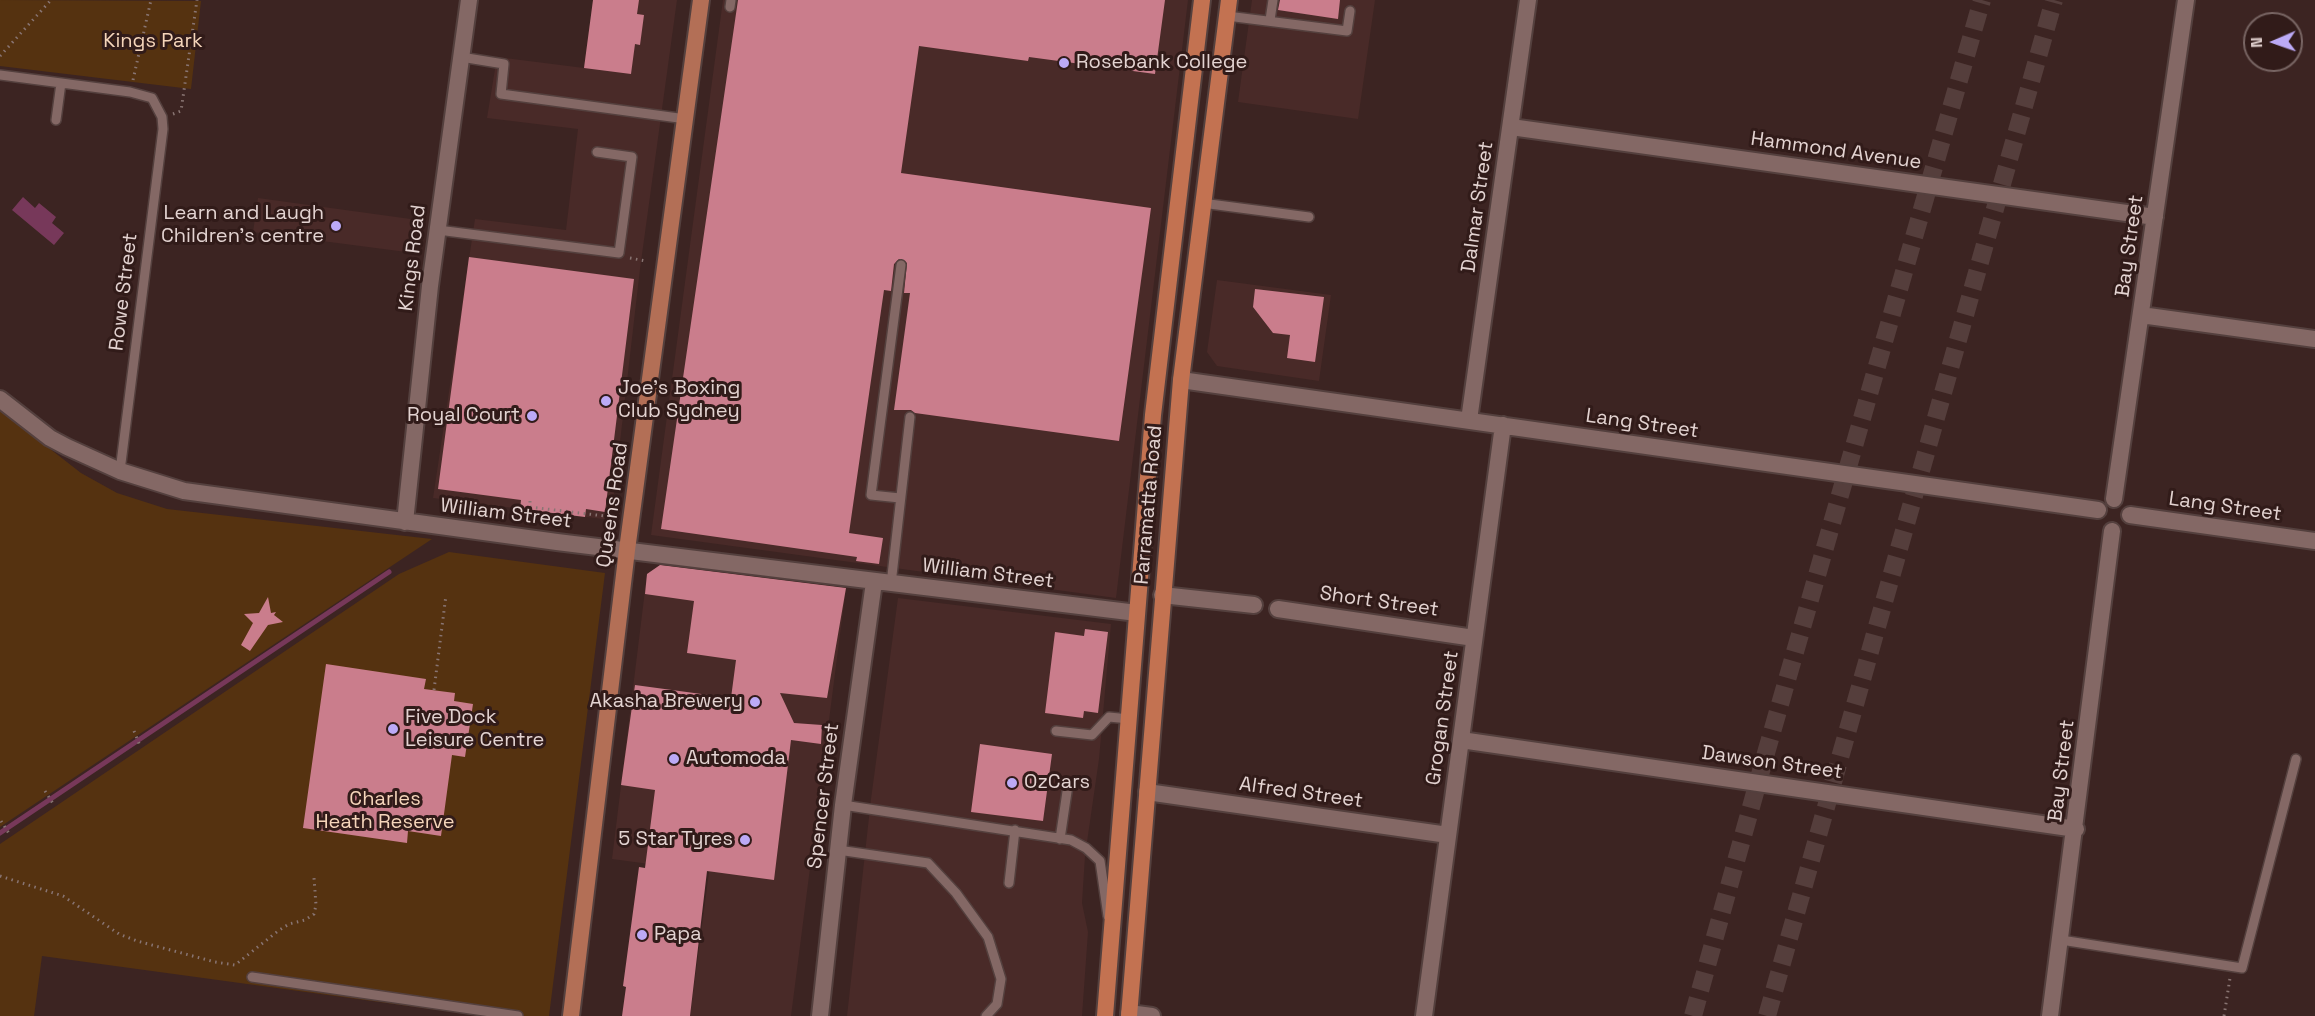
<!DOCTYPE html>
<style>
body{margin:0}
#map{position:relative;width:2315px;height:1016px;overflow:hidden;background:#3c2422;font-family:"Space Grotesk",sans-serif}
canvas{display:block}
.north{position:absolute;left:2243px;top:12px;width:60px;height:60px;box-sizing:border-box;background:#311b19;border:2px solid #786563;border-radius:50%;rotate:268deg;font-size:16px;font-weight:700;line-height:24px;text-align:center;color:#e3d3d1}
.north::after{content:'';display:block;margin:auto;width:21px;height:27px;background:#bcaaf6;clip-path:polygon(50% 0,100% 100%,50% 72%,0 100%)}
</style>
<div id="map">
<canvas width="2315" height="1016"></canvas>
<div class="north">N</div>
</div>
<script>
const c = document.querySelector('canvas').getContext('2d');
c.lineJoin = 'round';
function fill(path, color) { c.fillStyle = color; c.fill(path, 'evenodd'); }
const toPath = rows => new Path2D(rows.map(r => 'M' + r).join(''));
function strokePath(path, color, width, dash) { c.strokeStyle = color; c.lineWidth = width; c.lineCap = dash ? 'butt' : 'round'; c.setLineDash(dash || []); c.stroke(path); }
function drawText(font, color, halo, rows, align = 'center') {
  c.font = font + ' "Space Grotesk",sans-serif'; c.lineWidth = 6; c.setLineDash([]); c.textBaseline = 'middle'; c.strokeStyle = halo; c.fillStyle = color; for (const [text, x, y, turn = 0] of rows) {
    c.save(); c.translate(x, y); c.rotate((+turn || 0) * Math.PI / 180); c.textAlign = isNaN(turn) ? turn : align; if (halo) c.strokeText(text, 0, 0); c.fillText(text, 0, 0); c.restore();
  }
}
const built = toPath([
 [593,0,677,0,640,269,611,520,433,498,475,219,566,230,578,129,487,118,497,57,584,68],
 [723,0,1188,0,1116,598,651,535],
 [1252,0,1375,0,1358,119,1238,102],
 [258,198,418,220,414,253,253,232],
 [1217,280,1331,295,1319,381,1217,366,1207,352],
 [660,565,846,588,791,1016,690,1016,709,872,612,859,647,574],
 [898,598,1111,624,1099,759,1085,856,1082,903,1088,932,1082,1016,847,1016,871,799]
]);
const green = toPath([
 [0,0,201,1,191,89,0,66],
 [0,410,81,473,117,493,167,509,432,539,0,827],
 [449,552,605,573,549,1016,482,1016,42,956,34,1016,0,1016,0,844,399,574]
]);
const water = toPath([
 [23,197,35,208,39,203,56,217,52,223,64,233,54,245,12,210]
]);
const stream = toPath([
 [0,833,389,572]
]);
const building = toPath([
 [593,0,639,0,637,14,644,15,640,45,635,44,631,74,584,68],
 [738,0,1165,0,1155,74,1029,57,1028,61,919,46,901,173,1151,208,1119,441,915,413,911,410,894,410,910,293,904,293,907,263,899,259,894,264,891,291,884,290,849,533,883,538,879,564,856,561,857,557,661,529],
 [1280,0,1340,0,1338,19,1278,10],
 [469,257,634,279,605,512,586,509,585,517,520,509,521,500,438,489],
 [1255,289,1324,297,1315,362,1287,358,1290,335,1273,333,1253,307],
 [660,565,846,588,827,698,780,693,794,723,822,725,821,744,791,740,774,880,707,871,690,1016,622,1016,626,987,623,986,639,867,645,868,655,790,621,785,635,685,731,698,736,660,687,653,694,601,645,594,647,574],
 [268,597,271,613,276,612,274,615,283,622,268,625,250,651,241,645,253,623,244,614,259,613],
 [1085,629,1108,632,1098,713,1084,711,1083,718,1045,713,1055,632,1084,636],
 [326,664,426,679,424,689,455,693,454,701,473,704,465,757,452,755,441,836,408,831,407,843,303,828],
 [980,744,1052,754,1043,821,971,812]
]);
const motorwayTunnel = toPath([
 [1693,1016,1766,753,1982,0],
 [1767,1016,2054,0]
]);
const path = toPath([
 [0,56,51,0],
 [133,80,151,0],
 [173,114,181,111,197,0],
 [630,258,646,261],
 [530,501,530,507,613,517],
 [434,690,446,595],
 [134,731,140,746],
 [45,791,54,805],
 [1,821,10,835],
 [0,876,63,896,119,934,137,941,215,962,235,965,278,931,289,924,305,920,314,914,316,905,314,878],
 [2224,1016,2230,978]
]);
const service = toPath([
 [730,7,731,0],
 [1227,16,1347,31,1350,11],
 [1270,20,1273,0],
 [461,57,504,64,501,94,686,119],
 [0,75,130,92,152,98,162,117,163,129,120,471],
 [56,120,61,83],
 [1202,203,1309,217],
 [438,230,619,253,632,157,597,152],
 [900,498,871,495,901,265],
 [891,584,910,417],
 [1056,731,1092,735,1109,717,1129,719],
 [843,805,1071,840,1086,848,1100,861,1108,916],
 [1060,839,1068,785],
 [838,850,928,863,956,893,988,937,1001,979,997,1004,986,1016],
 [1009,883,1015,830],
 [2061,940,2242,968,2296,759],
 [252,977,518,1016]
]);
const minor = toPath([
 [1511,127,2155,217],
 [2141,315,2315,339],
 [1181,380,2098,510],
 [0,399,50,438,67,447,120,471,184,491,557,542,1137,613],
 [1469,420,1528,0],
 [2114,499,2186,0],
 [2130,515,2315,541],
 [405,522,430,286,469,0],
 [1162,595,1254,605],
 [1278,609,1474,638],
 [1461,740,2076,829],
 [1147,792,1448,835],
 [1129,1013,1152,1016],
 [820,1016,843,805,874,582],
 [1424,1016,1503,425],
 [2050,1016,2112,531]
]);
const primary = toPath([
 [571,1016,627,550,701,0]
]);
const trunk = toPath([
 [1105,1016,1153,415,1202,0],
 [1129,1016,1181,380,1229,0]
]);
const markers = [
 [1064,63,6,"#bcaaf6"],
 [336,226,6,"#bcaaf6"],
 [606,401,6,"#bcaaf6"],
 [532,416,6,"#bcaaf6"],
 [755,702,6,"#bcaaf6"],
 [393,729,6,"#bcaaf6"],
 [674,759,6,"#bcaaf6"],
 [1012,783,6,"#bcaaf6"],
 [745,840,6,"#bcaaf6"],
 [642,935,6,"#bcaaf6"]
];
const parkNames = [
 ["Kings Park",153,42],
 ["Charles",385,800],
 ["Heath Reserve",385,823]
];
const poiNames = [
 ["Rosebank College",1076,63],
 ["Learn and Laugh",324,214,"right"],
 ["Children's centre",324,237,"right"],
 ["Joe's Boxing",618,389],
 ["Club Sydney",618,412],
 ["Royal Court",520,416,"right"],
 ["Akasha Brewery",743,702,"right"],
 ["Five Dock",405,718],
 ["Leisure Centre",405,741],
 ["Automoda",686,759],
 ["OzCars",1024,783],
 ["5 Star Tyres",733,840,"right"],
 ["Papa",654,935]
];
const streetNames = [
 ["Hammond Avenue",1836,151,8],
 ["Dalmar Street",1478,207,-82],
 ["Bay Street",2130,246,-82],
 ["Kings Road",413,258,-83],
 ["Rowe Street",124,292,-83],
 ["Lang Street",1642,424,8],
 ["Queens Road",613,505,-82],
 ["Parramatta Road",1149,505,-85],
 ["Lang Street",2225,507,8],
 ["William Street",506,514,7],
 ["William Street",988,574,7],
 ["Short Street",1379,602,8],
 ["Grogan Street",1443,718,-82],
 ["Dawson Street",1772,763,8],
 ["Bay Street",2062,771,-83],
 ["Alfred Street",1301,793,8],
 ["Spencer Street",824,796,-83]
];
fill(built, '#492a28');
fill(green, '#553210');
fill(water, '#77385a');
strokePath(stream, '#77385a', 5);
fill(building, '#ca7d8c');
strokePath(motorwayTunnel, '#553e3c', 18, [18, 9]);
strokePath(service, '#54403e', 12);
strokePath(minor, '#54403e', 20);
strokePath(primary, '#54403e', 20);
strokePath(trunk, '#54403e', 20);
strokePath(path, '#897573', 3, [1.5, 4.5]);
strokePath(service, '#846865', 9);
strokePath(minor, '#846865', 16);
strokePath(primary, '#b36f56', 16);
strokePath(trunk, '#c37251', 16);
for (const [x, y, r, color] of markers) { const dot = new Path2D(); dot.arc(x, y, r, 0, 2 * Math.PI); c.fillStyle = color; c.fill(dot); strokePath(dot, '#311b19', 2); }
drawText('20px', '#f5d5ba', '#311b19', parkNames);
drawText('20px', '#e3d3d1', '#311b19', poiNames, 'left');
drawText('20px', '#e3d3d1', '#311b19', streetNames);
</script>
